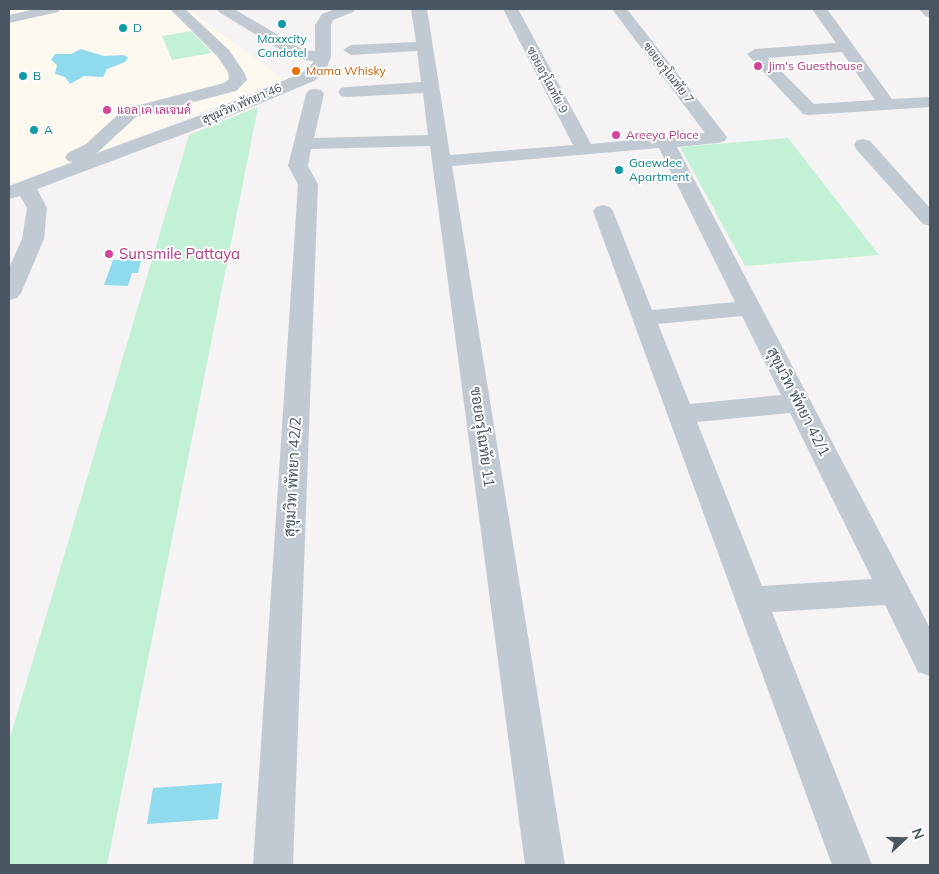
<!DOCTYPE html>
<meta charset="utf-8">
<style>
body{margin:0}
#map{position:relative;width:939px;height:874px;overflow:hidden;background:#f5f3f3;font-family:Mulish,sans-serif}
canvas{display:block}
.frame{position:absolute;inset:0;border:10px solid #4a5661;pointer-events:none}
.north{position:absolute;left:879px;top:814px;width:50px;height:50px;-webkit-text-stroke:4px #fff;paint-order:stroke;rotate:69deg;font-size:14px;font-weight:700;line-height:20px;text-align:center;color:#4a5661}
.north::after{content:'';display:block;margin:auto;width:18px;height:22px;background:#4a5661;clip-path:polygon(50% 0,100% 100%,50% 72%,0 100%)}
</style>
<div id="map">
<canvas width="939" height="874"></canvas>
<div class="frame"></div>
<div class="north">N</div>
</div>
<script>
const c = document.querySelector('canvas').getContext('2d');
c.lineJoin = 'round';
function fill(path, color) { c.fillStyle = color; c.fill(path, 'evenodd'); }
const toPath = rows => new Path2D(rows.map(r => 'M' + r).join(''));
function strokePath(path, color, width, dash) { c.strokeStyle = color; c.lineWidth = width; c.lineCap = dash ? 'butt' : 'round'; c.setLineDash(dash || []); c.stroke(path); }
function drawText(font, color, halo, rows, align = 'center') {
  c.font = font + ' Mulish,Sarabun,sans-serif'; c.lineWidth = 4; c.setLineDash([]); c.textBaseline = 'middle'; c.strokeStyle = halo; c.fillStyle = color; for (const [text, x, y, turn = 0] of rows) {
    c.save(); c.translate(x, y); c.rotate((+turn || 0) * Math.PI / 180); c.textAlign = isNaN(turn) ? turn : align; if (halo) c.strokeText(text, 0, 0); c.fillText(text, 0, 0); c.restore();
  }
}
const commercial = toPath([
 [21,9,188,9,284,80,98,152,9,184,9,11]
]);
const green = toPath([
 [191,31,212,53,172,60,162,36],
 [258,107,107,865,9,865,9,741,189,135],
 [788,138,879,255,745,266,680,147]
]);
const water = toPath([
 [81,49,104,56,124,55,128,58,125,62,107,69,103,77,84,76,70,84,65,77,55,74,57,65,51,60,55,54,71,54],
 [135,259,135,261,141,261,138,273,132,273,128,286,104,285,113,260],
 [222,783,218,819,147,824,153,788]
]);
const minor = toPath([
 [35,9,61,9,58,12,9,23,9,15,35,9],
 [170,9,185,9,229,50,244,72,247,80,236,91,136,117,97,153,201,115,302,73,312,64,313,61,294,58,219,12,217,9,234,9,304,50,315,51,315,25,322,14,335,9,356,9,353,12,333,20,331,25,331,57,326,70,314,81,213,123,37,189,47,208,44,239,21,293,17,298,9,300,9,268,22,239,27,208,20,196,9,199,9,186,73,162,68,161,65,157,68,153,86,144,124,109,224,83,229,79,228,72,217,56,170,9],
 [411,9,427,9,450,155,573,145,503,9,518,9,591,144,705,133,612,9,627,9,727,137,725,141,718,143,677,147,930,628,930,676,918,672,885,605,772,612,872,865,832,865,593,211,596,207,603,205,610,207,613,211,652,310,735,302,659,148,452,166,565,865,525,865,430,146,311,149,308,166,318,184,293,865,253,865,298,184,288,166,306,94,309,90,315,89,321,90,324,94,314,138,428,135,423,93,347,97,341,96,338,92,341,88,347,87,421,82,417,51,351,55,343,50,351,45,416,42,411,9],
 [742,316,781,395,690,404,658,324,742,316],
 [790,413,872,579,762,586,697,422,790,413],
 [812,9,827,9,892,99,930,97,930,107,809,115,803,114,747,54,755,49,836,43,812,9],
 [842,52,875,100,814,104,768,58,842,52],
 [919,9,930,9,930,17,925,16,919,9],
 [863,139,870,141,930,208,930,226,923,224,856,149,854,145,856,141,863,139]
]);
const markers = [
 [282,24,5,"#0f9aa8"],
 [123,28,5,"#0f9aa8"],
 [758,66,5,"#d1479c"],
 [296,71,5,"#e8710a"],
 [23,76,5,"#0f9aa8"],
 [107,110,5,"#d1479c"],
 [34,130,5,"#0f9aa8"],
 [616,135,5,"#d1479c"],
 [619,170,5,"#0f9aa8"],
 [109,254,5,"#d1479c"]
];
const farCulturenames = [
 ["D",133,28],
 ["Maxxcity",282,39,"center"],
 ["Condotel",282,53,"center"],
 ["B",33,76],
 ["A",44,130],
 ["Gaewdee",629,163],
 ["Apartment",629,177]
];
const farHotelnames = [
 ["Jim's Guesthouse",768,66],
 ["แอล เค เลเจนด์",117,110],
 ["Areeya Place",626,135]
];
const farFoodnames = [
 ["Mama Whisky",306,71]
];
const farStreetnames = [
 ["ซอยอรุโณทัย 7",668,73,52],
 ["ซอยอรุโณทัย 9",547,80,62],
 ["สุขุมวิท พัทยา 46",242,104,-23]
];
const hotelNames = [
 ["Sunsmile Pattaya",119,254]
];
const streetNames = [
 ["สุขุมวิท พัทยา 42/1",798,402,63],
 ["ซอยอรุโณทัย 11",482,437,82],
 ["สุขุมวิท พัทยา 42/2",293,477,-87]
];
fill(commercial, '#fdf9ef');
fill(green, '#c3f1d5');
fill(water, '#90daee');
fill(minor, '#c1cad2');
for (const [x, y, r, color] of markers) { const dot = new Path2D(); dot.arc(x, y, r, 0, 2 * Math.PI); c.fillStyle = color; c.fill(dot); strokePath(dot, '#fff', 2); }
drawText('12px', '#0d838f', '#fff', farCulturenames, 'left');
drawText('12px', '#b23c85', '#fff', farHotelnames, 'left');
drawText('12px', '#c56008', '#fff', farFoodnames, 'left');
drawText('12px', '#4a5661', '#fff', farStreetnames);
drawText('15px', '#b23c85', '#fff', hotelNames, 'left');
drawText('15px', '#4a5661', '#fff', streetNames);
</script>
